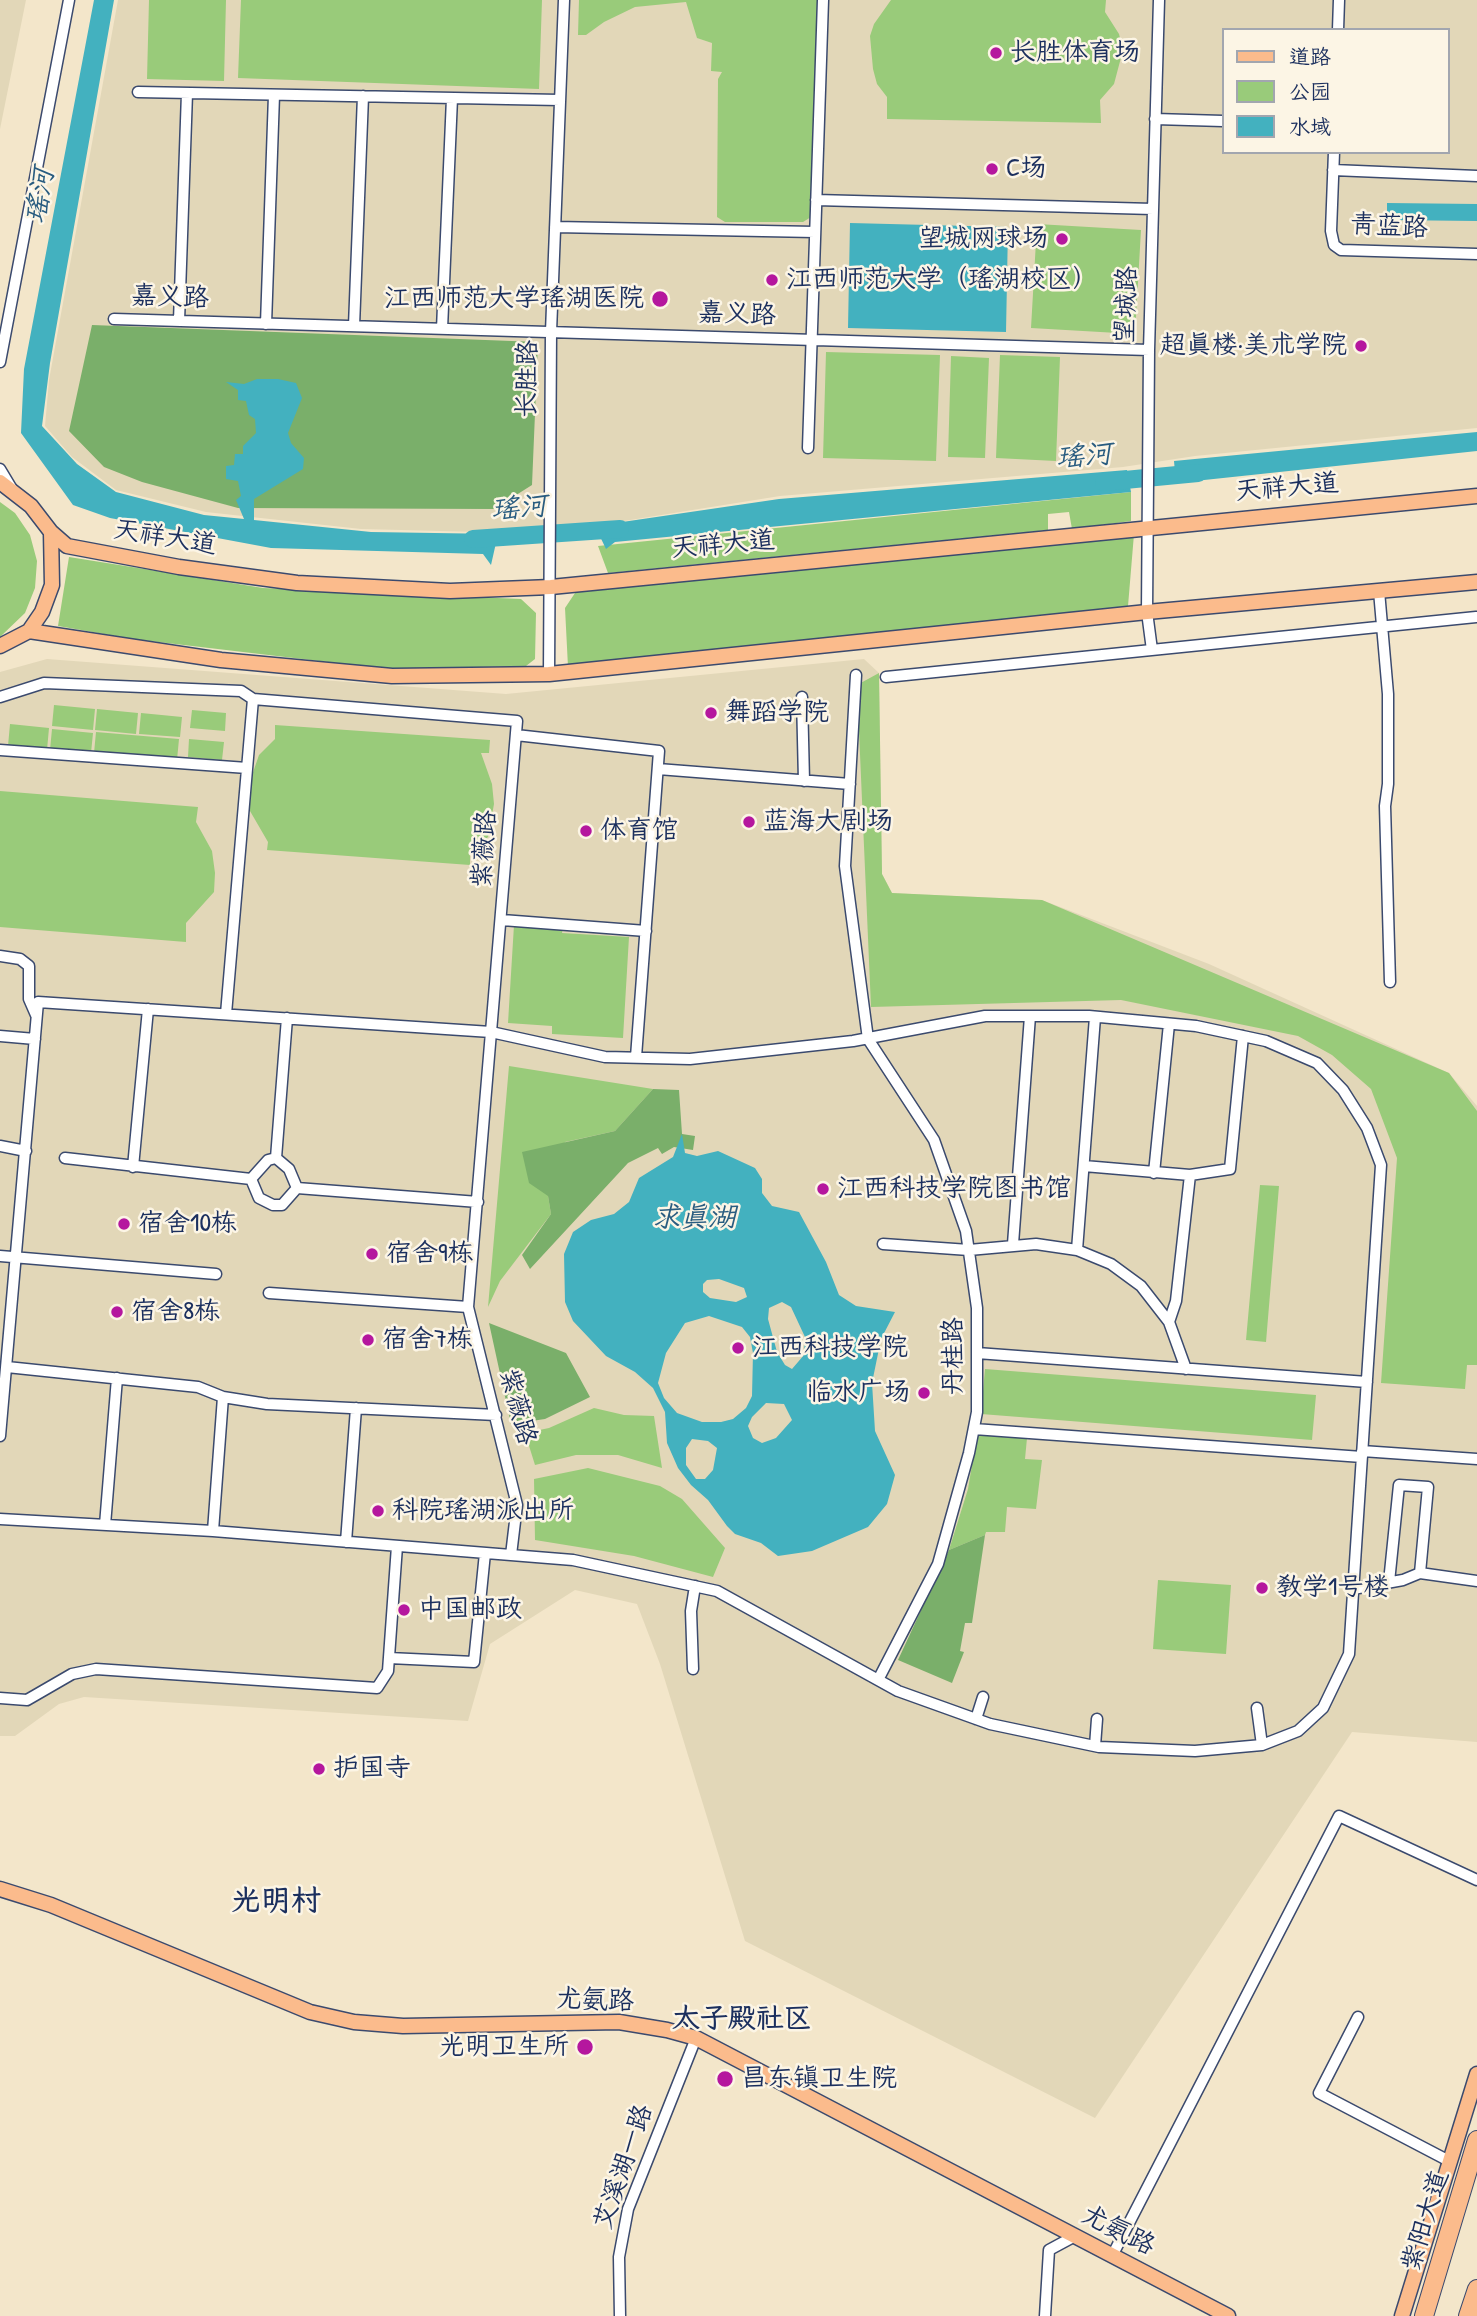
<!DOCTYPE html>
<meta charset="utf-8">
<style>
body{margin:0}
#map{position:relative;width:1477px;height:2316px;overflow:hidden;background:#f3e6ca;font-family:"Patrick Hand","LXGW WenKai TC",sans-serif}
canvas{display:block}
.legend{position:absolute;left:1222px;top:28px;width:228px;height:126px;box-sizing:border-box;background:#fcf5e5;border:2px solid #a2a6af;margin:0;padding:9px 12px;list-style:none;font-size:21px;color:#1b2f5e}
.legend li{display:flex;align-items:center;gap:14px;height:35px}
.legend b{width:35px;border:2px solid #a2a6af}
</style>
<div id="map">
<canvas width="1477" height="2316"></canvas>
<ul class="legend">
<li><b style="height:9px;background:#fbbb8c"></b>道路</li>
<li><b style="height:19px;background:#99cb7a"></b>公园</li>
<li><b style="height:19px;background:#43b1bf"></b>水域</li>
</ul>
</div>
<script>
const c = document.querySelector('canvas').getContext('2d');
c.lineJoin = 'round';
function fill(path, color) { c.fillStyle = color; c.fill(path, 'evenodd'); }
const toPath = rows => new Path2D(rows.map(r => 'M' + r).join(''));
function strokePath(path, color, width, dash) { c.strokeStyle = color; c.lineWidth = width; c.lineCap = dash ? 'butt' : 'round'; c.setLineDash(dash || []); c.stroke(path); }
function drawText(font, color, halo, rows, align = 'center') {
  c.font = font + ' "Patrick Hand","LXGW WenKai TC",sans-serif'; c.lineWidth = 5; c.setLineDash([]); c.textBaseline = 'middle'; c.strokeStyle = halo; c.fillStyle = color; for (const [text, x, y, turn = 0] of rows) {
    c.save(); c.translate(x, y); c.rotate((+turn || 0) * Math.PI / 180); c.textAlign = isNaN(turn) ? turn : align; if (halo) c.strokeText(text, 0, 0); c.fillText(text, 0, 0); c.restore();
  }
}
const built = toPath([
 [0,0,26,0,0,129],
 [118,0,1477,0,1477,428,1195,456,1123,467,780,496,624,521,480,532,361,529,206,512,116,490,72,457,45,426,49,380],
 [1223,30,1447,30,1447,152,1223,152],
 [47,659,506,694,864,659,879,673,882,874,892,893,1042,900,1209,964,1449,1073,1477,1106,1477,1742,1352,1732,1095,2118,745,1941,660,1664,637,1604,575,1590,490,1644,468,1721,84,1697,59,1704,15,1736,0,1736,0,672]
]);
const green = toPath([
 [149,0,226,0,224,81,147,79],
 [241,0,542,0,539,89,238,78],
 [579,0,818,0,811,217,803,222,725,222,717,217,718,79,722,72,711,71,712,43,697,38,686,2,635,7,604,22,586,35,578,35],
 [891,0,1106,0,1105,12,1119,34,1123,50,1114,84,1100,100,1101,123,887,119,887,97,877,84,873,69,870,36,874,24],
 [1037,224,1141,230,1135,334,1031,328],
 [826,352,940,355,936,461,823,458],
 [1000,355,1060,357,1056,461,996,458],
 [951,356,989,358,985,458,948,457],
 [1131,492,1131,521,1072,529,1069,512,1048,514,1048,530,608,573,598,546],
 [0,502,15,513,30,535,37,561,35,588,25,613,0,637],
 [1134,534,1128,606,568,667,565,608,577,590],
 [69,557,263,588,521,599,536,613,535,659,526,666,387,669,133,639,58,626],
 [879,673,882,874,892,893,1042,900,1449,1073,1477,1111,1477,1365,1467,1365,1465,1389,1381,1383,1397,1158,1371,1089,1332,1055,1298,1036,1121,1000,871,1007,857,685],
 [54,705,95,709,93,730,52,726],
 [97,709,138,713,136,734,95,730],
 [192,710,226,713,225,731,190,728],
 [141,713,182,717,180,737,139,734],
 [10,724,49,728,47,750,8,746],
 [275,725,490,740,489,753,481,753,492,784,494,804,488,837,470,853,470,865,267,850,268,842,250,811,249,784,259,755,275,739],
 [52,729,93,733,91,753,50,750],
 [96,732,179,739,177,760,94,753],
 [189,739,224,742,222,760,188,757],
 [0,791,198,807,196,822,212,851,215,873,214,892,186,923,186,942,0,927],
 [514,925,563,928,562,933,629,937,623,1038,552,1034,552,1026,508,1023],
 [509,1066,653,1089,615,1131,565,1142,548,1196,551,1214,500,1281,488,1307],
 [1260,1185,1279,1186,1266,1342,1246,1340],
 [985,1369,1316,1395,1312,1440,981,1414],
 [594,1408,624,1415,654,1416,662,1468,618,1455,576,1455,535,1465,525,1433,549,1428],
 [977,1435,1027,1438,1025,1459,1042,1460,1036,1509,1007,1507,1005,1532,986,1532,985,1535,949,1550,968,1489],
 [588,1468,660,1486,682,1499,725,1548,713,1577,634,1556,535,1540,534,1479],
 [1158,1580,1231,1585,1226,1654,1153,1649]
]);
const forest = toPath([
 [92,325,538,342,532,485,494,509,238,508,142,482,104,467,69,431],
 [653,1089,679,1090,682,1134,695,1136,693,1150,674,1147,662,1154,658,1148,628,1163,530,1269,522,1255,551,1214,548,1196,529,1183,522,1152,615,1131],
 [489,1323,566,1353,590,1397,545,1419,511,1424],
 [985,1535,972,1623,965,1623,960,1651,964,1652,952,1683,898,1660,949,1550]
]);
const water = toPath([
 [94,0,114,0,50,363,42,426,77,464,116,492,204,515,244,519,236,500,241,496,238,481,226,479,226,466,234,465,235,454,243,454,243,446,256,433,255,419,249,415,246,401,238,400,238,390,226,382,244,384,257,379,278,379,296,383,302,398,288,433,291,443,304,458,303,469,254,499,254,520,371,532,498,534,491,565,483,554,271,548,110,518,73,505,21,433,24,369],
 [1387,203,1477,204,1477,221,1387,220],
 [850,223,1008,227,1006,332,848,328],
 [1477,432,1477,451,1176,483,1174,461],
 [1127,470,1131,492,615,542,606,549,595,526,779,499],
 [682,1134,685,1153,697,1156,718,1151,755,1168,762,1179,762,1193,772,1206,799,1212,826,1262,839,1295,856,1306,895,1312,881,1339,872,1383,875,1431,895,1475,887,1504,868,1527,812,1551,778,1556,761,1543,735,1534,727,1526,708,1500,691,1485,678,1468,667,1443,665,1412,653,1388,635,1372,606,1356,573,1321,565,1302,564,1254,573,1232,591,1220,614,1214,629,1202,639,1178,673,1157],
 [719,1279,744,1288,747,1297,736,1302,710,1298,703,1292,703,1284,707,1280],
 [782,1302,791,1307,805,1337,804,1355,792,1369,785,1365,777,1352,768,1319,769,1308],
 [709,1316,742,1327,750,1337,753,1353,752,1396,746,1408,733,1419,721,1422,702,1422,677,1413,664,1398,658,1383,666,1353,685,1323],
 [766,1403,784,1404,792,1420,776,1438,762,1443,753,1438,748,1426,752,1417],
 [692,1439,708,1441,717,1448,713,1470,705,1479,696,1479,686,1465,686,1448]
]);
const river = toPath([
 [1104,482,1198,473],
 [473,539,620,529]
]);
const minor = toPath([
 [1338,30,1339,0],
 [138,92,560,100],
 [1155,119,1223,121],
 [1334,152,1331,231,1334,245,1341,250,1477,254],
 [1333,170,1477,176],
 [816,200,1153,209],
 [555,227,815,232],
 [114,319,1149,350],
 [179,321,187,93],
 [266,324,274,95],
 [354,326,363,96],
 [442,329,452,98],
 [0,362,69,0],
 [808,448,823,0],
 [0,469,12,489],
 [1379,591,1388,694,1388,784,1385,806,1390,982],
 [1152,650,1147,612,1149,350,1159,0],
 [549,674,551,332,564,0],
 [856,675,845,866,868,1039,934,1140,966,1231,977,1308,977,1412,969,1453,938,1564,878,1680],
 [886,677,1476,617],
 [0,697,44,683,241,691,253,699],
 [802,697,804,781],
 [516,735,659,751,636,1057],
 [0,750,247,768],
 [658,769,850,784],
 [502,920,646,931],
 [0,956,20,959,29,966,29,999,36,1015],
 [226,1014,253,699,517,721,468,1307,517,1505,511,1555],
 [0,1036,35,1039],
 [0,1146,26,1151],
 [65,1158,251,1179],
 [276,1158,287,1018],
 [276,1158,289,1169,297,1188,282,1205,273,1205,259,1198,251,1179,268,1160,276,1158],
 [1084,1166,1190,1175,1176,1301,1169,1322],
 [133,1167,148,1009],
 [1154,1173,1169,1024],
 [1190,1175,1230,1169,1243,1036],
 [297,1188,478,1202],
 [883,1244,969,1250,1036,1244,1077,1250,1111,1264,1141,1286,1169,1322,1186,1369],
 [1013,1244,1030,1016],
 [1077,1250,1095,1017],
 [0,1256,216,1274],
 [269,1293,468,1307],
 [977,1353,1367,1382],
 [7,1367,198,1387,223,1397,267,1404,496,1415],
 [974,1429,1362,1457],
 [0,1436,38,1002,491,1032,605,1057,690,1059,853,1041,985,1016,1089,1016,1196,1026,1266,1041,1317,1063,1343,1090,1367,1128,1381,1165,1349,1654,1323,1708,1298,1731,1262,1745,1195,1751,1099,1747,990,1724,898,1691,717,1591,573,1560,213,1531,0,1519],
 [1362,1451,1477,1459],
 [105,1525,117,1378],
 [213,1531,223,1397],
 [346,1542,356,1408],
 [1389,1582,1399,1485,1428,1487,1420,1573],
 [1353,1589,1403,1580,1420,1573,1477,1581],
 [389,1658,474,1662,485,1553],
 [693,1669,691,1611,695,1586],
 [0,1698,27,1700,72,1674,96,1669,377,1688,388,1671,397,1546],
 [1257,1708,1262,1745],
 [976,1719,983,1697],
 [1095,1746,1097,1719],
 [1358,2017,1319,2093,1451,2162],
 [1112,2256,1339,1816,1477,1880],
 [620,2316,619,2257,628,2209,696,2038],
 [1045,2316,1049,2250,1075,2236]
]);
const major = toPath([
 [0,482,31,506,51,532,67,546,179,567,297,583,450,591,551,587,1477,496],
 [29,631,42,612,52,585,51,532],
 [0,646,29,631,221,660,392,676,549,674,1147,612,1477,582],
 [0,1889,51,1905,310,2012,354,2022,403,2026,619,2022,667,2030,696,2038,1228,2316],
 [1402,2316,1477,2074]
]);
const highway = toPath([
 [1424,2316,1477,2140],
 [1468,2316,1477,2289]
]);
const markers = [
 [996,53,7,"#b5179e"],
 [992,169,7,"#b5179e"],
 [1062,239,7,"#b5179e"],
 [772,280,7,"#b5179e"],
 [660,299,9,"#b5179e"],
 [1361,346,7,"#b5179e"],
 [711,713,7,"#b5179e"],
 [749,822,7,"#b5179e"],
 [586,831,7,"#b5179e"],
 [823,1189,7,"#b5179e"],
 [124,1224,7,"#b5179e"],
 [372,1254,7,"#b5179e"],
 [117,1312,7,"#b5179e"],
 [368,1340,7,"#b5179e"],
 [738,1348,7,"#b5179e"],
 [924,1393,7,"#b5179e"],
 [378,1511,7,"#b5179e"],
 [1262,1588,7,"#b5179e"],
 [404,1610,7,"#b5179e"],
 [319,1769,7,"#b5179e"],
 [585,2047,9,"#b5179e"],
 [725,2079,9,"#b5179e"]
];
const poiNames = [
 ["长胜体育场",1010,53],
 ["C场",1006,169],
 ["望城网球场",1048,239,"right"],
 ["江西师范大学（瑶湖校区）",786,280],
 ["江西师范大学瑶湖医院",644,299,"right"],
 ["超真楼·美术学院",1347,346,"right"],
 ["舞蹈学院",725,713],
 ["蓝海大剧场",763,822],
 ["体育馆",600,831],
 ["江西科技学院图书馆",837,1189],
 ["宿舍10栋",138,1224],
 ["宿舍9栋",386,1254],
 ["宿舍8栋",131,1312],
 ["宿舍7栋",382,1340],
 ["江西科技学院",752,1348],
 ["临水广场",910,1393,"right"],
 ["科院瑶湖派出所",392,1511],
 ["教学1号楼",1276,1588],
 ["中国邮政",418,1610],
 ["护国寺",333,1769],
 ["光明卫生所",569,2047,"right"],
 ["昌东镇卫生院",741,2079]
];
const streetNames = [
 ["青蓝路",1389,227,3],
 ["嘉义路",170,298,2],
 ["望城路",1127,305,-88],
 ["嘉义路",737,315,2],
 ["长胜路",528,379,-89],
 ["天祥大道",1287,488,-5],
 ["天祥大道",165,538,9],
 ["天祥大道",723,545,-5],
 ["紫薇路",485,849,-86],
 ["丹桂路",954,1356,-90],
 ["紫薇路",517,1407,75],
 ["尤氨路",595,2001,2],
 ["艾溪湖一路",624,2167,-71],
 ["紫阳大道",1426,2221,-73],
 ["尤氨路",1118,2231,27]
];
const waterNames = [
 ["瑶河",41,196,-81],
 ["瑶河",1084,457,-5],
 ["瑶河",519,509,-5],
 ["求真湖",694,1219]
];
const neighbourhoodNames = [
 ["太子殿社区",742,2020]
];
const quarterNames = [
 ["光明村",276,1902]
];
fill(built, '#e2d7b8');
fill(green, '#99cb7a');
fill(forest, '#7aaf6a');
fill(water, '#43b1bf');
strokePath(river, '#43b1bf', 18);
strokePath(minor, '#3b4a6e', 13);
strokePath(major, '#3b4a6e', 17);
strokePath(highway, '#3b4a6e', 20);
strokePath(minor, '#fff', 10);
strokePath(major, '#fbbb8c', 14);
strokePath(highway, '#fbbb8c', 18);
for (const [x, y, r, color] of markers) { const dot = new Path2D(); dot.arc(x, y, r, 0, 2 * Math.PI); c.fillStyle = color; c.fill(dot); strokePath(dot, '#fcf5e5', 2.5); }
drawText('26px', '#1b2f5e', '#fcf5e5', poiNames, 'left');
drawText('26px', '#1b2f5e', '#fcf5e5', streetNames);
drawText('italic 28px', '#295c80', '#fcf5e5', waterNames);
drawText('bold 28px', '#1b2f5e', '#fcf5e5', neighbourhoodNames);
drawText('bold 30px', '#1b2f5e', '#fcf5e5', quarterNames);
</script>
